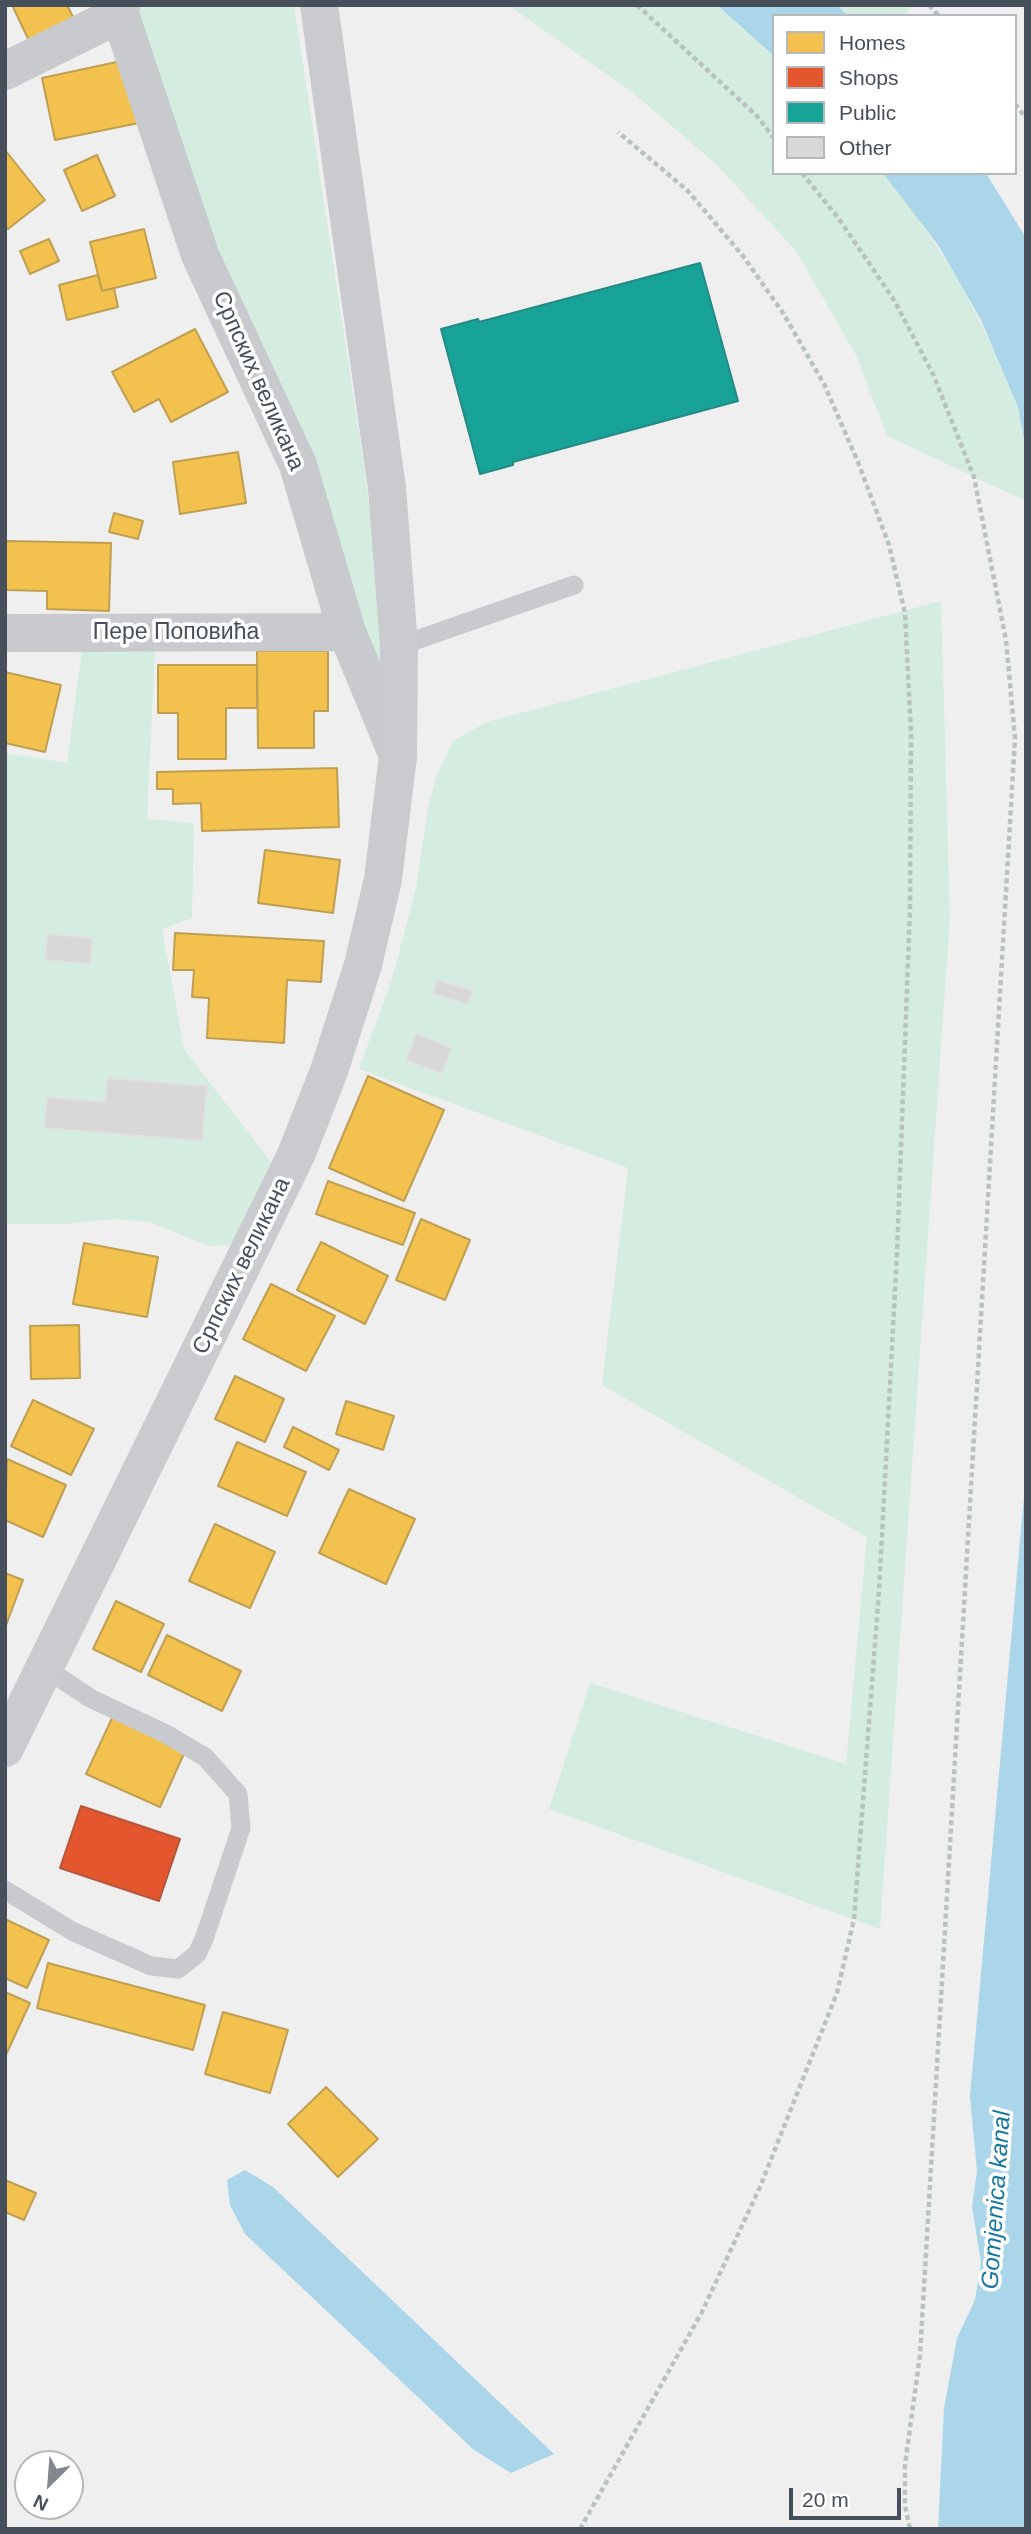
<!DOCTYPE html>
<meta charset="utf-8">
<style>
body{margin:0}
#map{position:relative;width:1031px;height:2534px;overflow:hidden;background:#efefef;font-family:Arial,sans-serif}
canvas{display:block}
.frame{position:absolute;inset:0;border:7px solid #47505a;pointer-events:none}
.legend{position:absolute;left:772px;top:14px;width:245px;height:161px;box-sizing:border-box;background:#fff;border:2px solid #b5b9bd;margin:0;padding:9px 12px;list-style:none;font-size:21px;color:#47505a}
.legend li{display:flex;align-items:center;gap:14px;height:35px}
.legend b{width:35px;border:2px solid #b5b9bd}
.north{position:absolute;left:14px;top:2450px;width:70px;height:70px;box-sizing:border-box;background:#fff;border:2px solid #b5b9bd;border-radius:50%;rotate:205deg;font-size:19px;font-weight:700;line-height:28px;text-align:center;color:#47505a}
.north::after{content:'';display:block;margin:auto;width:24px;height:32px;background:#82888e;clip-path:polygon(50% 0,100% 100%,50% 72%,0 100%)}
.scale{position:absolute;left:789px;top:2488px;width:112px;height:32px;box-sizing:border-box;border:4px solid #47505a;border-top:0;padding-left:9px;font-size:21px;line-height:24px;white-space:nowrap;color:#47505a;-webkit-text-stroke:5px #fff;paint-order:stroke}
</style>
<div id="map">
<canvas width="1031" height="2534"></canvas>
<div class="frame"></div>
<ul class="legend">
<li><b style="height:19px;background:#f2c14e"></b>Homes</li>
<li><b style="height:19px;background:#e4572e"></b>Shops</li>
<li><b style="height:19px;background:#17a398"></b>Public</li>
<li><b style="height:19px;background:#d8d8d9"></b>Other</li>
</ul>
<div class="north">N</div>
<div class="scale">20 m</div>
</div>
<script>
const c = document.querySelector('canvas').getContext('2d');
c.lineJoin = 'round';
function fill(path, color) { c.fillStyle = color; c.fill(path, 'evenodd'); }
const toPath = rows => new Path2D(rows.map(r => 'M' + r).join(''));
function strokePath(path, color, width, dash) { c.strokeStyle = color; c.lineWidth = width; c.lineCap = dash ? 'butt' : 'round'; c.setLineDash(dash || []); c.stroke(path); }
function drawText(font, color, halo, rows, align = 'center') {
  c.font = font + ' Arial,sans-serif'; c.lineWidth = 7; c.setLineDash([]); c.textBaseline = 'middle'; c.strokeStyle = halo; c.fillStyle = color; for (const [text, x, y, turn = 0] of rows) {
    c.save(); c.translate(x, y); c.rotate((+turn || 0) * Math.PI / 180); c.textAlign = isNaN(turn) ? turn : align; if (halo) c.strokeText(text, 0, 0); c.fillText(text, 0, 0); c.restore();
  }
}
const green = toPath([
 [136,5,294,5,365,472,377,570,383,685,210,237],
 [508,5,717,5,774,56,774,173,883,173,911,207,959,281,1003,367,1018,407,1026,450,1026,501,887,436,856,355,796,251,716,164,632,92],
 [837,5,911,5,906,16,848,16],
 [941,601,950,917,880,1929,549,1809,590,1683,846,1764,867,1537,602,1385,628,1168,359,1069,392,979,416,888,428,808,436,777,453,741,487,722],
 [85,627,156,629,147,819,194,823,192,918,162,929,184,1049,271,1162,231,1245,209,1246,149,1222,113,1219,66,1224,5,1224,5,753,67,763]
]);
const water = toPath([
 [717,5,837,5,848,16,774,16,774,56],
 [883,173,986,173,1026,238,1026,450,1018,407,981,320,938,245],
 [1026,1474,1026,2529,938,2529,944,2408,957,2338,975,2300,981,2263,972,2206,977,2171,970,2096],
 [245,2170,273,2187,554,2454,511,2473,474,2450,245,2234,230,2205,227,2180]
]);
const homes = toPath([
 [12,5,67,5,77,25,32,47,12,5],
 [126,60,139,123,55,140,42,78,126,60],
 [5,150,45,200,8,229,5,226,5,150],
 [97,155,115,196,82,211,64,170,97,155],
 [144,229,156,278,102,291,90,242,144,229],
 [49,239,59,261,30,274,20,251,49,239],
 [98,275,102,291,114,288,118,307,67,320,59,285,98,275],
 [195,329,228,392,171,422,159,399,134,412,112,372,195,329],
 [238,452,246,503,180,514,173,462,238,452],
 [114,513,143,521,138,539,109,532,114,513],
 [5,541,111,543,109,611,47,609,47,591,5,590,5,541],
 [257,651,328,651,328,711,314,711,314,748,258,748,257,651],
 [158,665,257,665,257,708,226,708,226,759,178,759,178,713,158,713,158,665],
 [5,672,61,685,45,752,5,743,5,672],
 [337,768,339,827,202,831,201,803,173,804,173,789,157,789,157,772,337,768],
 [265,850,340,860,333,913,258,903,265,850],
 [175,933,324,941,321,982,287,980,284,1043,207,1038,209,998,192,997,194,970,173,970,175,933],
 [368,1076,444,1110,404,1201,329,1168,368,1076],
 [328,1181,415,1213,403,1245,316,1214,328,1181],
 [421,1219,470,1240,445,1300,396,1280,421,1219],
 [321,1242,388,1276,365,1324,297,1290,321,1242],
 [84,1243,158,1257,147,1317,73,1304,84,1243],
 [271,1284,335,1316,306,1371,243,1339,271,1284],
 [79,1325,80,1378,31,1379,30,1326,79,1325],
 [235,1376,284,1399,265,1442,215,1419,235,1376],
 [33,1400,94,1429,71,1475,11,1446,33,1400],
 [346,1401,394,1416,383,1450,336,1434,346,1401],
 [293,1427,339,1450,329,1470,284,1447,293,1427],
 [237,1442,306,1472,287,1516,218,1486,237,1442],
 [7,1459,66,1485,43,1537,5,1520,7,1459],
 [349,1489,415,1519,386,1584,319,1553,349,1489],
 [215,1524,275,1552,250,1608,189,1581,215,1524],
 [5,1573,23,1580,5,1628,5,1573],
 [116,1601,164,1624,141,1672,93,1649,116,1601],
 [167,1635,241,1671,222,1711,148,1675,167,1635],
 [113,1716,186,1749,160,1807,86,1774,113,1716],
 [5,1919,49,1940,27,1988,5,1978,5,1919],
 [48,1963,205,2005,193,2050,37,2008,48,1963],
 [5,1992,30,2003,5,2057,5,1992],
 [223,2012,288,2030,270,2093,205,2074,223,2012],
 [326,2087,378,2139,338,2177,288,2124,326,2087],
 [5,2180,36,2193,24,2220,5,2212,5,2180]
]);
const shops = toPath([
 [81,1806,180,1839,159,1901,60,1868,81,1806]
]);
const public = toPath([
 [700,263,738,401,513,462,513,465,480,474,441,329,478,319,479,322,700,263]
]);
const building = toPath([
 [47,934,93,938,90,964,45,960,47,934],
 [437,980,473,990,468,1004,433,994,437,980],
 [416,1033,452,1048,442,1074,406,1060,416,1033],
 [107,1078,207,1086,202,1141,44,1128,47,1097,105,1102,107,1078]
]);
const path = toPath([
 [637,5,757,116,774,138],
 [929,5,939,16],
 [1015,104,1026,118],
 [802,173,839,219,894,300,933,374,974,477,1006,640,1015,738,920,2355,905,2465,905,2506,910,2529],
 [580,2529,702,2312,760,2187,837,1993,854,1919,879,1591,897,1253,910,909,911,733,905,613,889,545,858,462,824,384,783,313,743,256,687,190,618,132]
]);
const lane = toPath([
 [399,646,574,585],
 [5,1890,72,1931,151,1966,178,1969,197,1954,204,1939,241,1828,238,1794,205,1757,166,1734,90,1698,45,1668]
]);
const street = toPath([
 [121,5,120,14,200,255,298,465,347,632,398,756],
 [5,71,120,14],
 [5,633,347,632]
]);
const secondary = toPath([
 [5,1748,296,1155,329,1071,363,965,383,879,398,756,399,646,387,488,319,5]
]);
const streetNames = [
 ["Српских великана",258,381,66],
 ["Пере Поповића",176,633],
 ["Српских великана",242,1266,-64]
];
const waterNames = [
 ["Gomjenica kanal",997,2200,-86]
];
fill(green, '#d5ede0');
fill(water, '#abd6e9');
fill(homes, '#f2c14e');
strokePath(homes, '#bf9f52', 2);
fill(shops, '#e4572e');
strokePath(shops, '#b5553b', 2);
fill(public, '#17a398');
strokePath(public, '#258a85', 2);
fill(building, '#d8d8d9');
strokePath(building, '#e0e1e2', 2);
strokePath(path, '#b8c2bf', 4.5, [5, 3.5]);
strokePath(lane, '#c9cacd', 19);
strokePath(street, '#c9cacd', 38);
strokePath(secondary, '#cacbce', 38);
drawText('23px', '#47505a', '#fff', streetNames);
drawText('italic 24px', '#1577a0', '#fff', waterNames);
</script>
